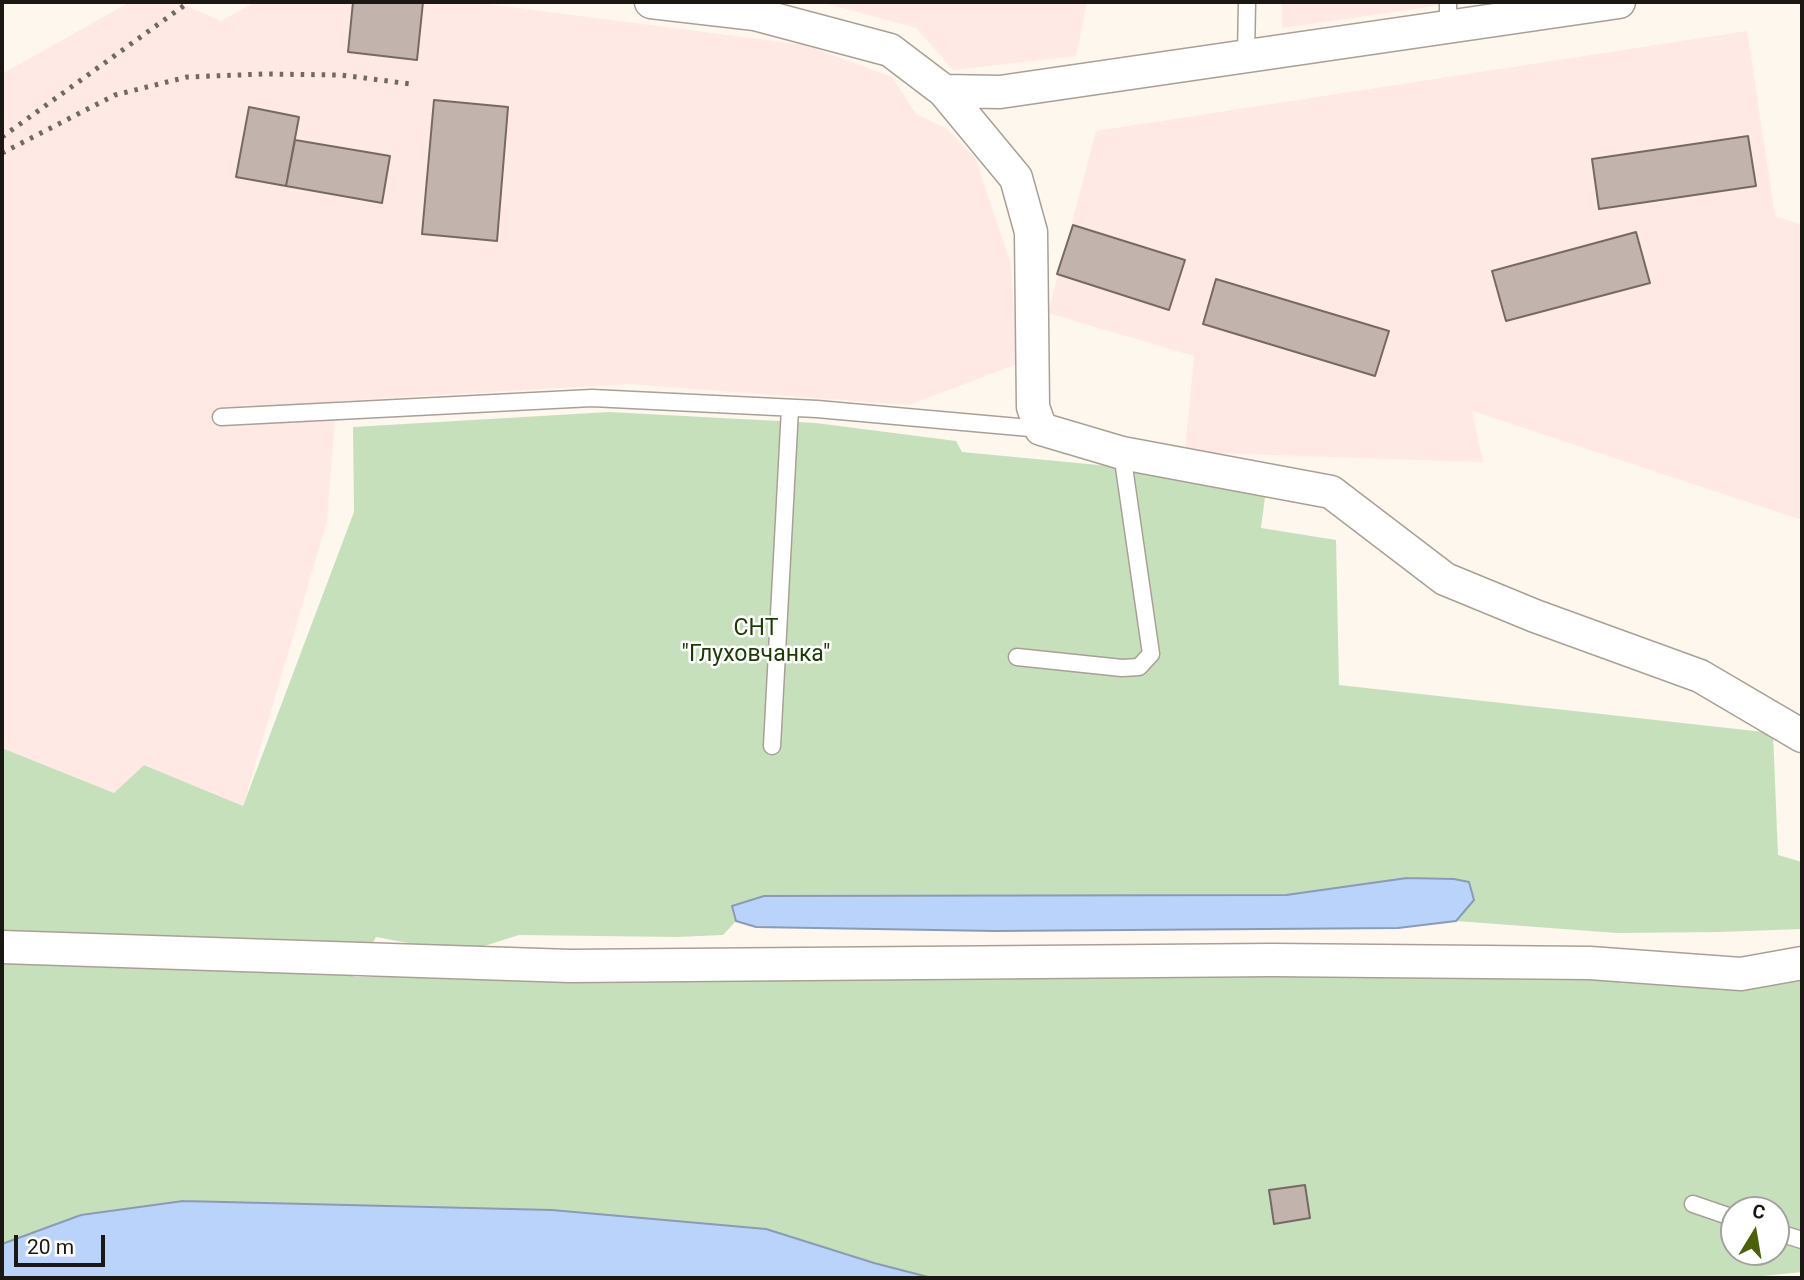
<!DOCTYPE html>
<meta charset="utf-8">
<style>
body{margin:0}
#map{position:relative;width:1804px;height:1280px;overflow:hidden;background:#fef7ed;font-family:Roboto,sans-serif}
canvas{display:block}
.frame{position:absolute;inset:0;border:4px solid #1b1713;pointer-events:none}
.north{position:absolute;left:1720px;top:1196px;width:70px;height:70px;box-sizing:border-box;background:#fff;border:2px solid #a4a2a1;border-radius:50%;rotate:11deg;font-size:19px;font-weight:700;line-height:28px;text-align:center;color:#1b1713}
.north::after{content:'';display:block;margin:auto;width:24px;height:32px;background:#4b6009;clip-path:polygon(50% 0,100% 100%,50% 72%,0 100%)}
.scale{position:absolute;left:14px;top:1235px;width:91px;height:32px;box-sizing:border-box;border:4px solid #1b1713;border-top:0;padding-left:9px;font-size:21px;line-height:24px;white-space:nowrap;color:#1b1713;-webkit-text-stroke:5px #fff;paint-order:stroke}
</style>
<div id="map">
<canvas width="1804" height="1280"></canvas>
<div class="frame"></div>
<div class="north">С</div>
<div class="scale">20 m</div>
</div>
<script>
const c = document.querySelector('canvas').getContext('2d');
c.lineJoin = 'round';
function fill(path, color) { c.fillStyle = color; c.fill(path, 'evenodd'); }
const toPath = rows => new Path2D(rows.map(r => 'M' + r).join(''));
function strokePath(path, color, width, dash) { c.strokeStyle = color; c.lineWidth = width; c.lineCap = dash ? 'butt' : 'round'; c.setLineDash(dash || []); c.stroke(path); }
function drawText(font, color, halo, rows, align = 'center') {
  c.font = font + ' Roboto,sans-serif'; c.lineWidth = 5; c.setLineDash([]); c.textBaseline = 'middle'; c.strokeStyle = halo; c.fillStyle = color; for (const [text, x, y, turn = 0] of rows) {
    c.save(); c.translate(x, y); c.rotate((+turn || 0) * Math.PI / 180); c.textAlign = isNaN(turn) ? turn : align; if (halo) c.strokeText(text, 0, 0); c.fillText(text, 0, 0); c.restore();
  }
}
const industrial = toPath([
 [130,2,177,2,221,21,255,2,472,2,805,45,892,77,916,114,947,129,975,158,1011,264,1017,364,909,405,628,384,336,401,327,521,243,806,144,765,114,793,2,748,2,74],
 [821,2,1087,2,1076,56,953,70,916,28],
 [1282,2,1464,2,1282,28],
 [1747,31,1775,216,1802,225,1802,520,1472,411,1483,462,1185,452,1194,356,1048,313,1096,131]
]);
const green = toPath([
 [609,412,816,423,956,441,962,452,1109,466,1207,477,1266,489,1261,528,1336,540,1339,685,1773,733,1778,855,1802,862,1802,929,1719,932,1617,933,1456,921,1474,900,1468,882,1454,879,1407,878,1286,895,764,896,732,906,736,921,723,935,677,937,519,935,481,947,435,948,376,937,354,977,1466,975,1721,984,1802,974,1802,1272,1743,1278,932,1278,874,1263,766,1229,552,1210,81,1215,2,1244,2,748,114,793,144,765,243,806,354,512,353,427],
 [1734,1210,1776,1210,1776,1252,1734,1252]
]);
const water = toPath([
 [1407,878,1454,879,1469,882,1474,900,1456,921,1398,928,995,931,756,927,736,921,732,906,764,896,1286,895,1407,878],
 [183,1201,552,1210,766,1229,874,1263,932,1278,2,1278,2,1244,81,1215,183,1201]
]);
const building = toPath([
 [353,2,423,2,417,60,348,52,353,2],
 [434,100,508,107,497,241,422,234,434,100],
 [249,107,299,117,286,186,236,177,249,107],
 [1748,136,1756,186,1599,209,1592,159,1748,136],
 [295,140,390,156,382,203,286,186,295,140],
 [1073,225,1185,260,1169,310,1057,274,1073,225],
 [1636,232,1650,283,1506,321,1492,271,1636,232],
 [1216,279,1389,331,1375,376,1203,324,1216,279],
 [1305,1185,1310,1218,1274,1224,1269,1190,1305,1185]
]);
const lane = toPath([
 [1448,26,1448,2],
 [1246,56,1247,2],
 [221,417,592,398,817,409,1041,429],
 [1017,657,1122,668,1139,667,1151,654,1122,453],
 [772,746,790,408],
 [1693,1204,1734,1218],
 [1776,1232,1802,1240]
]);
const street = toPath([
 [651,2,755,14,890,50,944,91,1000,92,1619,2],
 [944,91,1016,178,1031,232,1033,407,1041,429,1122,453,1331,492,1445,579,1535,616,1700,676,1802,736],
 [2,947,570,966,1272,960,1590,963,1741,974,1802,963]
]);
const rail = toPath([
 [2,137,189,2],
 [2,153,115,95,187,77,264,74,341,75,411,84]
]);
const parkNames = [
 ["СНТ",756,629],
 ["\"Глуховчанка\"",756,655]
];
fill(industrial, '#fee9e4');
fill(green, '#c7e0bc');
fill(water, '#bad3fb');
strokePath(water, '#8a9bb5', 2);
fill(building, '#c2b3ad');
strokePath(building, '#766963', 2);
strokePath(lane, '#a9a095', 19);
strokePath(street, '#a9a095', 35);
strokePath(lane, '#fff', 16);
strokePath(street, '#fff', 32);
strokePath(rail, '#6e6963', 5, [3.5, 7]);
drawText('23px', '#1a3c01', '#fff', parkNames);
</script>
